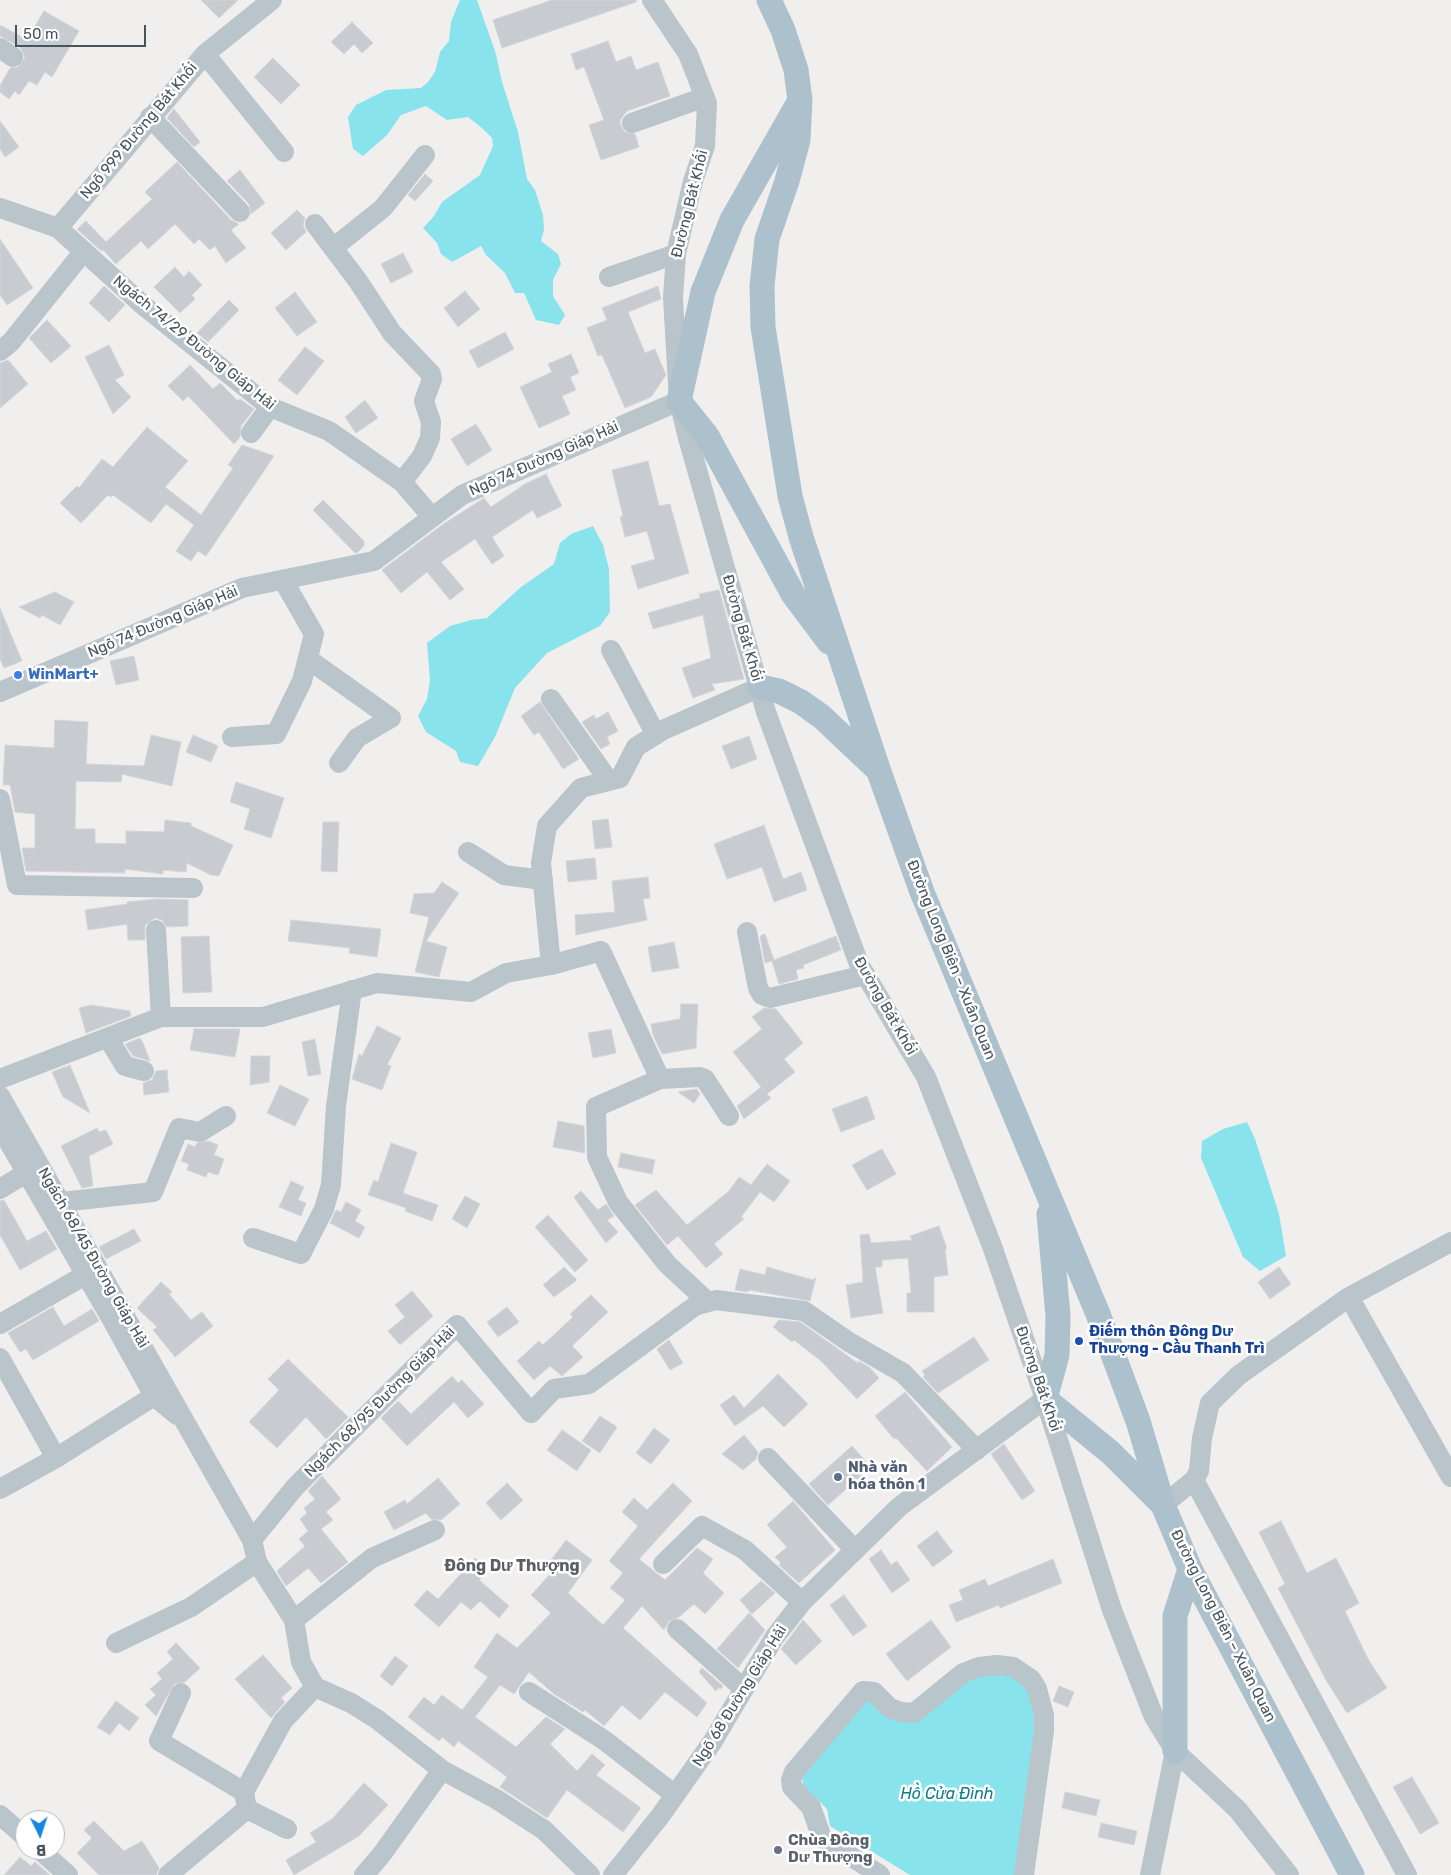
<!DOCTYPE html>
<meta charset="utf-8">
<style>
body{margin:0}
#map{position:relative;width:1451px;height:1875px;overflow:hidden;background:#f1eeee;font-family:Rubik,sans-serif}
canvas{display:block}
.north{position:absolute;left:15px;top:1810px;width:50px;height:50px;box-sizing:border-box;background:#fff;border:1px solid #b5bbbe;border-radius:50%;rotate:176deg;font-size:14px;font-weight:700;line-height:20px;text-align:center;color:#46545c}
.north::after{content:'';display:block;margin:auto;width:18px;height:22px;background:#1886e1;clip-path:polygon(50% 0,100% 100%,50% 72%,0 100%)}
.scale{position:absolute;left:15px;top:25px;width:131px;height:22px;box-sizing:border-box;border:2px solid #46545c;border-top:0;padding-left:6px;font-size:15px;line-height:18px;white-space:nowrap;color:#46545c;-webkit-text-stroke:4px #fff;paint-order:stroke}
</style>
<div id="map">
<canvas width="1451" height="1875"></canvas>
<div class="north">B</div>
<div class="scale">50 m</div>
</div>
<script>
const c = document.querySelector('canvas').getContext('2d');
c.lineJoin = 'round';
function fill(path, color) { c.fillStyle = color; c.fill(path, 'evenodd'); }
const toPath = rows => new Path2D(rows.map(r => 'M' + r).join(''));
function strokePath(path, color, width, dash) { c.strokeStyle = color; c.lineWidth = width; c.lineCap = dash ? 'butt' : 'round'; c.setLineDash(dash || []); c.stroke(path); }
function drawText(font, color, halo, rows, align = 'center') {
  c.font = font + ' Rubik,sans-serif'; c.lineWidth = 5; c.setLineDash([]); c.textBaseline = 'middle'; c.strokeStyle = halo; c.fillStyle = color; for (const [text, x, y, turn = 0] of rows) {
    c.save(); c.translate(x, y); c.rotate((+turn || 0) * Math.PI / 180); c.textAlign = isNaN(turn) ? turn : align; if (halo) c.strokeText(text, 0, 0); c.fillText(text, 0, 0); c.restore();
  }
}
const water = toPath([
 [460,0,477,0,496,54,502,82,518,132,527,179,535,190,543,215,544,230,541,241,558,254,561,264,553,280,553,296,565,315,559,325,536,320,524,293,515,293,505,273,486,255,481,246,452,262,441,254,437,243,423,228,434,216,442,202,480,175,493,146,492,138,482,128,468,117,447,120,426,106,401,115,387,135,363,156,353,149,348,117,356,105,386,90,421,88,428,82,435,72,440,52,449,41,451,22],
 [593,526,603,545,609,569,610,612,600,626,547,653,515,688,495,737,478,766,460,762,456,751,426,732,418,716,427,699,430,680,427,643,450,626,471,620,487,618,521,587,554,564,560,543,571,534],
 [1247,1122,1255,1139,1279,1214,1286,1256,1260,1271,1243,1257,1201,1158,1202,1141,1223,1129],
 [1008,1671,1028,1688,1038,1719,1017,1875,910,1875,830,1826,827,1809,803,1785,802,1773,859,1703,872,1700,889,1716,973,1675]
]);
const building = toPath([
 [201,0,238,0,219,18,201,0],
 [552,0,636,0,636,2,502,48,493,20,552,0],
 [44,11,79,31,52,77,45,72,37,85,29,81,19,95,15,91,9,99,0,92,0,86,10,68,18,67,25,57,20,47,0,36,0,25,27,40,44,11],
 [352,22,373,43,362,53,354,44,344,54,331,42,352,22],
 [608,41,616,62,631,56,636,70,658,62,670,96,627,111,620,120,621,126,625,132,635,134,639,147,601,160,589,125,604,120,584,67,576,70,571,54,608,41],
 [273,58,300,85,281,104,254,77,273,58],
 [174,109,200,142,194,147,167,118,174,109],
 [0,121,19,147,5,157,0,149,0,121],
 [177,162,231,220,239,224,231,230,246,248,226,263,215,246,210,250,199,239,194,244,175,224,148,249,141,241,116,264,103,250,101,251,77,229,86,221,106,242,152,199,145,192,177,162],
 [240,170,265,203,251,214,249,204,227,181,240,170],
 [425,174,433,181,415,201,408,195,425,174],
 [297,210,305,218,303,225,306,232,286,250,271,233,297,210],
 [0,239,33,288,7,305,0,295,0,239],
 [403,253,413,272,391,283,381,264,403,253],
 [175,267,184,277,189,271,202,285,192,295,195,299,180,313,154,287,175,267],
 [104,286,125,305,109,322,89,303,104,286],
 [658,286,661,299,628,312,645,353,655,349,666,375,651,397,625,408,602,355,598,356,587,328,607,320,602,308,658,286],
 [465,291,480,309,458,327,444,308,465,291],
 [295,292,317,322,297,336,275,308,295,292],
 [229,300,239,310,208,342,197,333,229,300],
 [47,320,71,346,51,363,29,338,47,320],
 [505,332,514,349,478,368,469,351,505,332],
 [109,345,124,375,115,380,131,397,113,414,85,357,109,345],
 [305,347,324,361,297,395,278,380,305,347],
 [571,354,579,373,570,377,576,390,562,396,570,414,539,428,520,387,552,372,548,364,571,354],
 [8,360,28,384,0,408,0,363,8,360],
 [190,365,213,389,220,383,238,401,240,399,254,409,241,426,240,437,234,444,188,396,183,401,168,386,190,365],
 [365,400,378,418,356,433,345,417,365,400],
 [476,424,492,450,467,466,451,439,476,424],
 [147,427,188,461,165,487,201,515,233,468,228,465,242,445,274,456,206,556,198,551,191,561,176,551,194,525,166,504,151,523,113,495,111,497,108,495,81,523,60,503,77,486,79,488,102,459,113,467,147,427],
 [648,461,659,506,670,504,689,573,638,589,631,566,655,559,647,531,625,537,620,517,623,516,612,470,648,461],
 [546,474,562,506,537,518,533,510,492,537,504,556,492,564,475,539,441,562,464,589,450,600,427,572,401,593,382,570,442,525,484,498,491,507,525,484,546,474],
 [323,500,364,541,364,546,358,552,355,553,313,510,323,500],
 [719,590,744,679,712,684,715,690,693,698,682,668,711,658,703,615,653,629,648,613,700,598,699,594,719,590],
 [55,592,74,602,60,625,42,615,40,618,19,607,55,592],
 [0,608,22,661,4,668,0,659,0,608],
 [134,656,139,680,116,685,110,661,134,656],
 [540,702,579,759,563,769,539,732,534,735,521,716,540,702],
 [608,712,618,731,607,737,610,744,601,749,582,722,594,715,596,719,608,712],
 [55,720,88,722,86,764,144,766,151,735,181,742,172,786,122,774,121,782,76,781,75,829,95,829,95,843,126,844,126,831,164,832,165,820,191,823,191,826,233,845,219,876,211,875,187,863,186,872,163,870,163,874,125,869,125,873,26,871,22,848,35,848,35,814,15,812,10,785,3,785,5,745,54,748,55,720],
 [193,735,218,746,211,762,186,752,193,735],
 [749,736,757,759,731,769,722,746,749,736],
 [236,782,284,798,271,838,244,829,250,809,230,802,236,782],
 [608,819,612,847,595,849,592,821,608,819],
 [323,822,339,822,337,872,321,871,323,822],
 [764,825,783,879,801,872,807,890,774,902,762,867,727,879,714,844,764,825],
 [595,858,597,879,568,882,566,861,595,858],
 [648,877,650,898,643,899,647,920,576,935,575,915,615,912,612,881,648,877],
 [442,882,459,893,426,941,447,947,439,977,415,972,429,917,410,913,414,894,434,893,442,882],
 [157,899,188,900,188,926,167,927,162,920,155,918,145,925,145,940,128,940,127,924,88,930,85,910,127,904,127,902,157,899],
 [291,920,381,929,377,957,349,953,350,948,288,941,291,920],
 [765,934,774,960,836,936,841,950,803,965,804,968,796,970,798,979,779,984,772,961,765,963,760,936,765,934],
 [209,936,212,992,183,993,181,937,209,936],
 [674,942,679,968,652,972,648,947,674,942],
 [681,1004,698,1004,696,1048,662,1054,653,1035,651,1024,680,1019,681,1004],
 [91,1005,130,1011,131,1016,86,1033,79,1008,91,1005],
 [764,1008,776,1009,803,1043,784,1059,795,1072,767,1094,771,1098,744,1119,737,1106,761,1087,765,1092,733,1052,762,1029,752,1017,764,1008],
 [377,1026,401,1038,387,1065,391,1066,382,1090,352,1079,359,1054,362,1056,377,1026],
 [194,1029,240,1029,235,1057,190,1050,194,1029],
 [611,1029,616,1053,593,1058,588,1033,611,1029],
 [140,1038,143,1043,150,1061,133,1056,125,1044,140,1038],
 [315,1039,321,1074,308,1076,302,1042,315,1039],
 [251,1056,270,1056,269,1082,250,1085,251,1056],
 [70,1065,90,1113,63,1097,52,1072,70,1065],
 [167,1070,169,1092,144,1095,143,1083,152,1080,156,1071,167,1070],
 [280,1085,309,1099,295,1126,267,1113,280,1085],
 [697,1089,700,1094,694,1103,678,1092,697,1089],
 [867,1096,875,1119,841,1132,832,1109,867,1096],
 [558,1121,584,1126,585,1153,553,1147,558,1121],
 [97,1128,99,1132,106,1130,113,1144,89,1156,93,1186,82,1188,61,1146,97,1128],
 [208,1141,218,1145,214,1155,224,1159,218,1175,208,1172,206,1177,187,1170,189,1164,181,1161,188,1144,195,1147,197,1143,208,1141],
 [391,1143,417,1152,403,1193,438,1205,432,1221,405,1211,406,1208,368,1195,374,1180,378,1182,391,1143],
 [882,1149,896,1174,867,1190,852,1165,882,1149],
 [621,1153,655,1160,652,1174,618,1167,621,1153],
 [767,1164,790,1181,774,1202,760,1192,741,1217,744,1219,714,1244,723,1254,706,1268,678,1236,667,1245,635,1205,656,1190,687,1225,729,1191,739,1177,751,1185,767,1164],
 [291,1181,304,1187,298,1200,306,1203,301,1216,279,1207,291,1181],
 [581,1191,598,1210,606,1204,614,1216,607,1220,618,1232,606,1243,574,1197,581,1191],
 [465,1196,480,1204,467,1228,452,1219,465,1196],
 [4,1200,27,1241,46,1231,57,1249,20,1270,0,1235,0,1201,4,1200],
 [346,1202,361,1210,355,1221,365,1227,359,1238,330,1223,336,1210,341,1212,346,1202],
 [548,1215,588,1260,575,1272,535,1227,548,1215],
 [939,1226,947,1249,945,1249,948,1275,934,1277,934,1312,907,1312,907,1293,911,1293,908,1258,882,1260,882,1267,875,1267,883,1313,851,1318,846,1285,863,1282,860,1235,869,1234,871,1243,912,1240,910,1236,939,1226],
 [134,1229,141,1241,106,1259,99,1247,134,1229],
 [564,1267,577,1280,554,1297,543,1285,564,1267],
 [767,1267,813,1280,816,1277,810,1301,749,1290,748,1292,735,1290,740,1269,765,1275,767,1267],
 [1279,1267,1291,1284,1270,1299,1258,1282,1279,1267],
 [161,1282,172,1292,169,1294,191,1320,202,1312,213,1326,175,1357,153,1330,157,1327,137,1308,161,1282],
 [412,1291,433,1316,400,1345,388,1331,405,1317,395,1305,412,1291],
 [591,1295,608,1312,572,1346,583,1357,562,1376,550,1366,534,1380,517,1361,539,1341,543,1345,573,1317,570,1314,591,1295],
 [53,1307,64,1326,92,1309,99,1321,33,1360,26,1349,20,1352,8,1333,53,1307],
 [507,1307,519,1322,498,1337,487,1322,507,1307],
 [779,1320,800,1322,859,1364,858,1361,869,1367,879,1378,857,1399,821,1361,794,1340,792,1342,773,1327,779,1320],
 [974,1337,989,1360,938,1393,923,1377,925,1375,922,1371,974,1337],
 [669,1340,683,1363,670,1370,657,1349,669,1340],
 [288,1359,348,1417,326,1439,306,1417,277,1448,249,1422,279,1390,268,1379,288,1359],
 [778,1374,808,1404,784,1427,763,1406,735,1426,720,1405,734,1395,744,1408,778,1374],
 [452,1376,458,1383,462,1380,484,1404,468,1418,454,1402,407,1446,381,1418,398,1401,411,1414,452,1376],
 [905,1392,952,1447,927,1471,896,1438,894,1439,875,1416,905,1392],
 [600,1416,617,1427,600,1453,582,1441,600,1416],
 [654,1428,670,1440,651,1464,636,1453,654,1428],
 [562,1430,591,1450,577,1471,547,1450,562,1430],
 [744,1435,758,1452,756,1459,743,1470,722,1454,744,1435],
 [1004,1444,1035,1491,1022,1500,991,1454,1004,1444],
 [852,1446,871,1467,828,1505,809,1484,852,1446],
 [322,1476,341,1499,326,1512,333,1520,321,1529,348,1562,321,1583,308,1568,286,1586,277,1571,305,1546,299,1539,308,1531,300,1519,307,1513,304,1508,315,1499,308,1491,322,1476],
 [438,1478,460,1504,441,1520,431,1519,426,1513,394,1530,384,1512,405,1500,407,1504,438,1478],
 [507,1483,523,1500,501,1520,486,1503,507,1483],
 [673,1483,692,1501,639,1559,665,1580,697,1548,713,1559,703,1573,724,1593,705,1614,694,1604,679,1617,669,1621,664,1630,642,1606,623,1628,707,1703,697,1717,665,1692,640,1720,622,1705,604,1726,585,1710,583,1712,554,1694,529,1672,514,1694,500,1685,475,1717,516,1747,546,1717,565,1729,550,1744,577,1771,592,1754,605,1765,596,1775,641,1808,623,1832,567,1790,547,1818,500,1787,507,1777,458,1741,454,1747,442,1737,439,1741,408,1717,424,1697,434,1705,442,1695,462,1710,488,1677,474,1667,497,1633,517,1648,551,1613,531,1595,553,1571,546,1567,566,1540,592,1560,568,1593,603,1625,625,1600,610,1588,623,1573,609,1561,638,1526,622,1512,634,1498,647,1510,673,1483],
 [793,1501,835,1550,799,1583,779,1565,781,1563,775,1557,787,1547,767,1525,793,1501],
 [1281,1521,1307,1573,1336,1558,1359,1603,1345,1611,1368,1659,1387,1688,1347,1713,1327,1682,1278,1588,1285,1584,1259,1532,1281,1521],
 [937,1531,953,1552,933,1567,917,1546,937,1531],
 [881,1550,891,1565,897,1561,910,1580,892,1593,869,1559,881,1550],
 [475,1558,488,1570,479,1580,509,1606,499,1618,480,1601,471,1610,461,1602,439,1627,414,1605,427,1590,438,1599,475,1558],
 [1053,1559,1062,1583,1000,1608,999,1605,956,1622,949,1605,963,1600,959,1590,985,1579,988,1586,1053,1559],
 [761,1581,775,1593,752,1614,740,1600,761,1581],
 [844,1595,867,1626,853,1636,830,1605,844,1595],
 [749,1613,765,1630,738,1668,717,1649,749,1613],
 [803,1620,822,1641,796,1665,781,1649,803,1620],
 [931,1620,951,1647,907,1681,886,1654,931,1620],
 [176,1643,200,1668,185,1682,174,1684,156,1716,145,1705,156,1695,150,1689,162,1679,157,1673,173,1659,167,1652,176,1643],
 [263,1655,292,1688,281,1698,285,1702,271,1718,235,1679,263,1655],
 [395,1656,408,1666,392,1686,380,1676,395,1656],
 [702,1668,723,1686,721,1689,718,1688,716,1691,699,1672,702,1668],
 [1059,1686,1074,1692,1068,1707,1053,1701,1059,1686],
 [116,1701,139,1718,129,1731,119,1723,110,1735,97,1727,116,1701],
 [1412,1777,1439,1823,1420,1834,1393,1787,1412,1777],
 [364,1783,388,1805,359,1836,294,1875,286,1860,316,1842,310,1833,332,1819,364,1783],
 [1065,1792,1100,1800,1096,1816,1062,1808,1065,1792],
 [94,1821,124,1851,142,1841,159,1868,156,1875,99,1875,77,1853,92,1838,84,1830,94,1821],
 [1101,1823,1137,1831,1134,1845,1098,1837,1101,1823],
 [20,1857,31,1866,35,1862,50,1875,4,1875,20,1857]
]);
const minor = toPath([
 [652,0,688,54,707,103,705,146,693,181,676,254,673,298,679,401,688,438,766,712,859,964,926,1077,992,1246,1045,1399,1112,1610,1154,1717,1175,1751,1238,1810,1289,1875],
 [0,48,13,57],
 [205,54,284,152],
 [150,117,240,212],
 [632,123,705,97],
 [0,208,58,228,205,54,272,0],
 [315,224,358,281,392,333,431,374,432,379,424,401,431,422,430,438,422,456,402,482],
 [58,228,144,306,270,407,329,431,402,482,432,517],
 [333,248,383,208,425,155],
 [609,277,676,254],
 [0,351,11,342,84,251],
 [251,433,270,407],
 [611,650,656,735],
 [308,659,391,718,357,738,339,763],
 [0,692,242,588,374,561,462,495,679,401],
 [551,699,609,781],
 [232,737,276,734,302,681,314,634,283,580],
 [0,799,17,885,193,888],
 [468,852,504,875,543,880],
 [156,930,161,1017],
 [747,932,758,988,762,995,770,998,865,975],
 [551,965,601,951,660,1079],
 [108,1038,125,1066,144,1071],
 [0,1079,161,1017,263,1017,377,983,471,992,506,973,551,965,541,863,547,826,581,788,620,778,636,747,663,730,760,687],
 [0,1096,252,1540,257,1562,294,1620,301,1662,315,1687,351,1703,378,1720,442,1770,496,1799,544,1830,590,1875],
 [0,1127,111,1318,154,1396,177,1415],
 [0,1189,26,1173],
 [61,1202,153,1192,179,1128,200,1132,226,1116],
 [253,1238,301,1254,324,1209,331,1185,336,1106,352,990],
 [1349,1297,1451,1477],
 [708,1302,667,1264,618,1202,597,1157,596,1107,660,1079,700,1077,705,1079,729,1116],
 [0,1324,85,1275],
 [0,1358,56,1458],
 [768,1458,855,1550],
 [1194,1480,1407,1875],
 [0,1489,56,1458,154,1396],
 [1163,1505,1194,1480,1199,1471,1202,1438,1210,1403,1239,1375,1349,1297,1451,1242],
 [252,1540,295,1487,457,1325,531,1413,554,1389,589,1384,695,1306,716,1300,804,1311,849,1342,903,1373,977,1450],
 [663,1564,702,1526,745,1550,802,1602],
 [294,1620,372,1558,435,1530],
 [677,1629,744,1689],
 [116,1643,191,1607,257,1562],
 [529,1692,604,1740,675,1795],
 [244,1792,283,1721,315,1687],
 [247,1809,287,1829],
 [0,1815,25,1837],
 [40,1850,68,1875],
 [168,1875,247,1809,244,1792,159,1741,181,1693],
 [364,1875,382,1854,442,1770],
 [613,1875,661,1815,713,1741,774,1638,802,1602,899,1507,1045,1399],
 [880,1875,822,1838,811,1807,792,1787,791,1780,794,1772,863,1691,874,1692,890,1708,901,1712,914,1713,963,1673,979,1667,997,1665,1013,1667,1031,1679,1037,1689,1044,1715,1044,1731,1024,1875],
 [1150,1875,1175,1751]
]);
const major = toPath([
 [769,0,783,30,796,70,800,100,798,140,787,181,767,239,762,286,763,327,790,496,801,537,878,769,922,892,1098,1314,1138,1421,1163,1505,1190,1569,1352,1875],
 [798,104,732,220,703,292,679,401,707,436,793,594,829,642],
 [760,687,779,691,801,702,822,717,876,768],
 [1049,1214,1058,1316,1057,1355,1045,1399,1111,1453,1161,1503],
 [1175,1751,1175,1616,1190,1569]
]);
const markers = [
 [18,675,5,"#3f7fe0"],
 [1079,1341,5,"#1a4fb4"],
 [838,1477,5,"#5c6f8a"],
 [778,1850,5,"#6b7280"]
];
const streetNames = [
 ["Ngõ 999 Đường Bát Khối",139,131,-50],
 ["Đường Bát Khối",690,204,-76],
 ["Ngách 74/29 Đường Giáp Hải",194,343,39],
 ["Ngõ 74 Đường Giáp Hải",544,459,-24],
 ["Ngõ 74 Đường Giáp Hải",163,622,-23],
 ["Đường Bát Khối",742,628,74],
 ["Đường Long Biên – Xuân Quan",951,960,68],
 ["Đường Bát Khối",885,1006,60],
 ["Ngách 68/45 Đường Giáp Hải",93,1258,60],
 ["Đường Bát Khối",1038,1379,71],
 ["Ngách 68/95 Đường Giáp Hải",380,1402,-45],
 ["Đường Long Biên – Xuân Quan",1223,1626,63],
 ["Ngõ 68 Đường Giáp Hải",740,1696,-58]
];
const shopNames = [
 ["WinMart+",28,675]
];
const transitNames = [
 ["Điếm thôn Đông Dư",1089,1332],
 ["Thượng - Cầu Thanh Trì",1089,1349]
];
const serviceNames = [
 ["Nhà văn",848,1468],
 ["hóa thôn 1",848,1485]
];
const worshipNames = [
 ["Chùa Đông",788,1841],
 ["Dư Thượng",788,1858]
];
const neighbourhoodNames = [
 ["Đông Dư Thượng",512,1566]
];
const waterNames = [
 ["Hồ Cửa Đình",947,1794]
];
fill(water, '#89e3ec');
fill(building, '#c8ccd1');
strokePath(building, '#d2d5da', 1);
strokePath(minor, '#b9c4cb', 20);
strokePath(major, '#adc1cd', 25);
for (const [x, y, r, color] of markers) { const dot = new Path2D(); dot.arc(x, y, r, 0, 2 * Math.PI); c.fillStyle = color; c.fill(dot); strokePath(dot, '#fff', 2); }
drawText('15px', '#46545c', '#fff', streetNames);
drawText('bold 15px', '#366cbe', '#fff', shopNames, 'left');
drawText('bold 15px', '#164399', '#fff', transitNames, 'left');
drawText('bold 15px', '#4e5e75', '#fff', serviceNames, 'left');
drawText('bold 15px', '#5b616d', '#fff', worshipNames, 'left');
drawText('bold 16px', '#5b5f63', '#fff', neighbourhoodNames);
drawText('italic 16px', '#0d7f8b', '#fff', waterNames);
</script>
